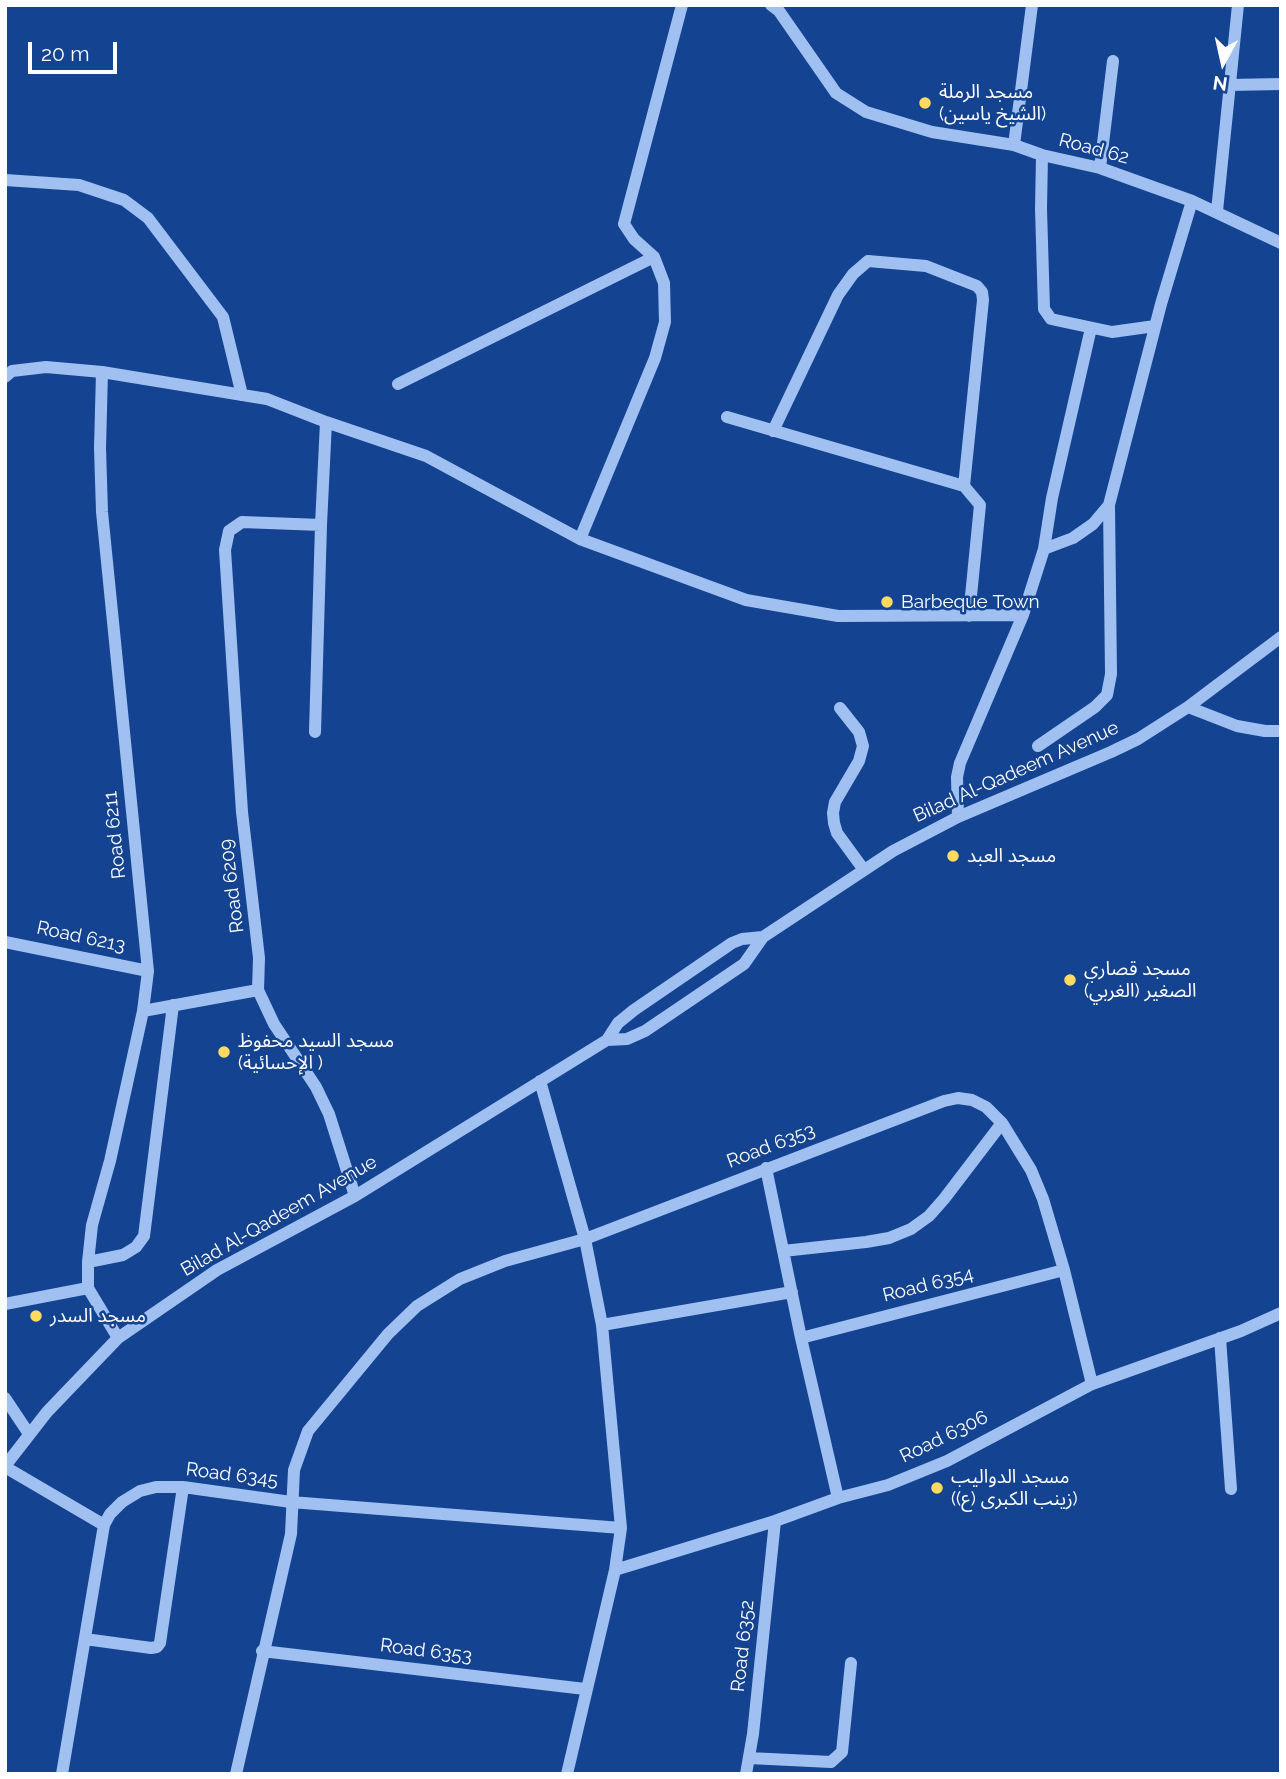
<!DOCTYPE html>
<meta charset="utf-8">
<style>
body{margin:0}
#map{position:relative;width:1286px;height:1779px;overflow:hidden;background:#144391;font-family:Raleway,sans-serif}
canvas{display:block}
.frame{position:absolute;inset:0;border:7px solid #fff;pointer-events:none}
.north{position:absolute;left:1188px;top:28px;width:70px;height:70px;-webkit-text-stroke:5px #144391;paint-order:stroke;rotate:188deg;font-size:19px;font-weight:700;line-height:28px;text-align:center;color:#fff}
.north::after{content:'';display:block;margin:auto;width:24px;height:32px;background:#fff;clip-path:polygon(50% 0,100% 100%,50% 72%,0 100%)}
.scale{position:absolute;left:28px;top:42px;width:89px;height:32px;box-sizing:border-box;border:4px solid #fff;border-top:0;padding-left:9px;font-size:21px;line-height:24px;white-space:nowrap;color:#fff;-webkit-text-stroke:5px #144391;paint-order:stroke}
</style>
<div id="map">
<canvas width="1286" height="1779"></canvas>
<div class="frame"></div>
<div class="north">N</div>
<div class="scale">20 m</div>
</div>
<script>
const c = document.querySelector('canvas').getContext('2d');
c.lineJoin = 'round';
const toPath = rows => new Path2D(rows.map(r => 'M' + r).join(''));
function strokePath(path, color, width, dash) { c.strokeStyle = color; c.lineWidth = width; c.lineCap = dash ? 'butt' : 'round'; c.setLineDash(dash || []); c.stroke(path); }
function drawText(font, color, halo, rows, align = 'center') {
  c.font = font + ' Raleway,"Noto Sans Arabic",sans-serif'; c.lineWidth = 5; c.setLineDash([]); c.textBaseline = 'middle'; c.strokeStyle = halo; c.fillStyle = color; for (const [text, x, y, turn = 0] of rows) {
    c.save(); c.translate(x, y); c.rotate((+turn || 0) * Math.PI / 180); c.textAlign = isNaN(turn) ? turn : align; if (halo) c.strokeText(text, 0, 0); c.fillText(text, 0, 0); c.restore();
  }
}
const minor = toPath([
 [771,5,779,11,836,93,866,112,932,132,1014,145,1042,155,1100,168,1192,201,1281,243],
 [1229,85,1281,84],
 [1014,145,1032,5],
 [1042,155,1041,209,1044,309,1051,319,1112,332,1155,326],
 [1100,168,1113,61],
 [5,180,79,185,124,200,148,218,223,317,242,395],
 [1217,211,1238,5],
 [5,377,12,371,46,367,102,372,267,399,326,422,426,456,580,539,746,600,838,616,1023,615],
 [398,384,654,257],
 [727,417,964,486,980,505,969,616],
 [773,431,838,295,853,274,868,261,926,266,977,286,982,292,983,300,964,486],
 [321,525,242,522,229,531,225,550,242,812,259,958,258,990,274,1024,316,1087,329,1114,355,1196],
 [580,539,655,358,665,322,664,283,654,257,634,239,624,224,682,5],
 [1044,549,1073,538,1093,524,1109,505,1161,304,1192,201],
 [1188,707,1237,726,1265,731,1281,731],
 [840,708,859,732,863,746,859,761,835,802,833,813,834,823,837,833,864,870],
 [315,732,321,525,326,422],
 [1038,746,1095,707,1107,695,1111,674,1109,505],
 [958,817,957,777,960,763,1023,615,1044,549,1052,498,1091,328],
 [5,942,148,971],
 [143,1011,258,990],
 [607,1040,627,1039,645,1031,744,964,763,937,893,851,958,817,1111,752,1138,739,1188,707,1281,637],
 [540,1081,585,1239,602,1325,621,1528,615,1570,567,1774],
 [766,1168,801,1338,838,1498],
 [783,1251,866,1242,889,1238,911,1229,929,1216,944,1199,1002,1123],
 [88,1262,123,1255,136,1247,144,1236,173,1005],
 [88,1288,88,1262,92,1225,110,1161,143,1011,148,971,102,512,100,448,102,372],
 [88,1288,118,1338],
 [5,1304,88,1288],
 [602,1325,792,1292],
 [801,1338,1064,1270],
 [1220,1338,1231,1489],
 [5,1398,29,1434],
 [5,1466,47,1412,118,1338,217,1270,355,1196,607,1040,618,1023,634,1010,732,943,742,939,763,937],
 [5,1467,104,1525],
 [615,1570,775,1521,838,1498,888,1485,947,1461,1092,1384,1241,1331,1281,1313],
 [85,1639,151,1648,157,1647,160,1643,183,1487],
 [262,1651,585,1689],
 [749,1758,831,1762,842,1752,851,1663],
 [62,1774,104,1525,110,1514,122,1502,140,1491,156,1487,183,1487,291,1502,621,1528],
 [236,1774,291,1534,294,1470,308,1431,388,1334,417,1306,460,1279,505,1261,585,1239,944,1101,958,1098,972,1100,986,1107,1002,1123,1031,1170,1043,1199,1064,1270,1092,1384],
 [746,1774,753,1734,775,1521]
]);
const markers = [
 [925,103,7,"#ffda61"],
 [887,602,7,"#ffda61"],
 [953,856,7,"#ffda61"],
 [1070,980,7,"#ffda61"],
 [224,1052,7,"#ffda61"],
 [36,1316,7,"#ffda61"],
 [937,1488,7,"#ffda61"]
];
const poiNames = [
 ["مسجد الرملة",939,92],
 ["(الشيخ ياسين)",939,114],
 ["Barbeque Town",901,602],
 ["مسجد العبد",967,856],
 ["مسجد قصاري",1084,969],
 ["الصغير (الغربي)",1084,991],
 ["مسجد السيد محفوظ",238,1041],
 ["(الإحسائية )",238,1063],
 ["مسجد السدر",50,1316],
 ["مسجد الدواليب",951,1477],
 ["(زينب الكبرى (ع))",951,1499]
];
const streetNames = [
 ["Road 62",1094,149,15],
 ["Bilad Al-Qadeem Avenue",1016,772,-24],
 ["Road 6211",115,835,-96],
 ["Road 6209",232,886,-97],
 ["Road 6213",81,937,12],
 ["Road 6353",771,1146,-21],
 ["Bilad Al-Qadeem Avenue",279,1216,-30],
 ["Road 6354",928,1285,-14],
 ["Road 6306",944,1437,-26],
 ["Road 6345",232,1475,7],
 ["Road 6352",743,1646,-84],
 ["Road 6353",426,1651,7]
];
strokePath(minor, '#a0c0f1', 12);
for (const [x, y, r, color] of markers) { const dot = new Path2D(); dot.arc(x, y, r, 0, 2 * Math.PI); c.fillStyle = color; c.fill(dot); strokePath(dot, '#144391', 2.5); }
drawText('19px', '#fff', '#144391', poiNames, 'left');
drawText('19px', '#fff', '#144391', streetNames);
</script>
